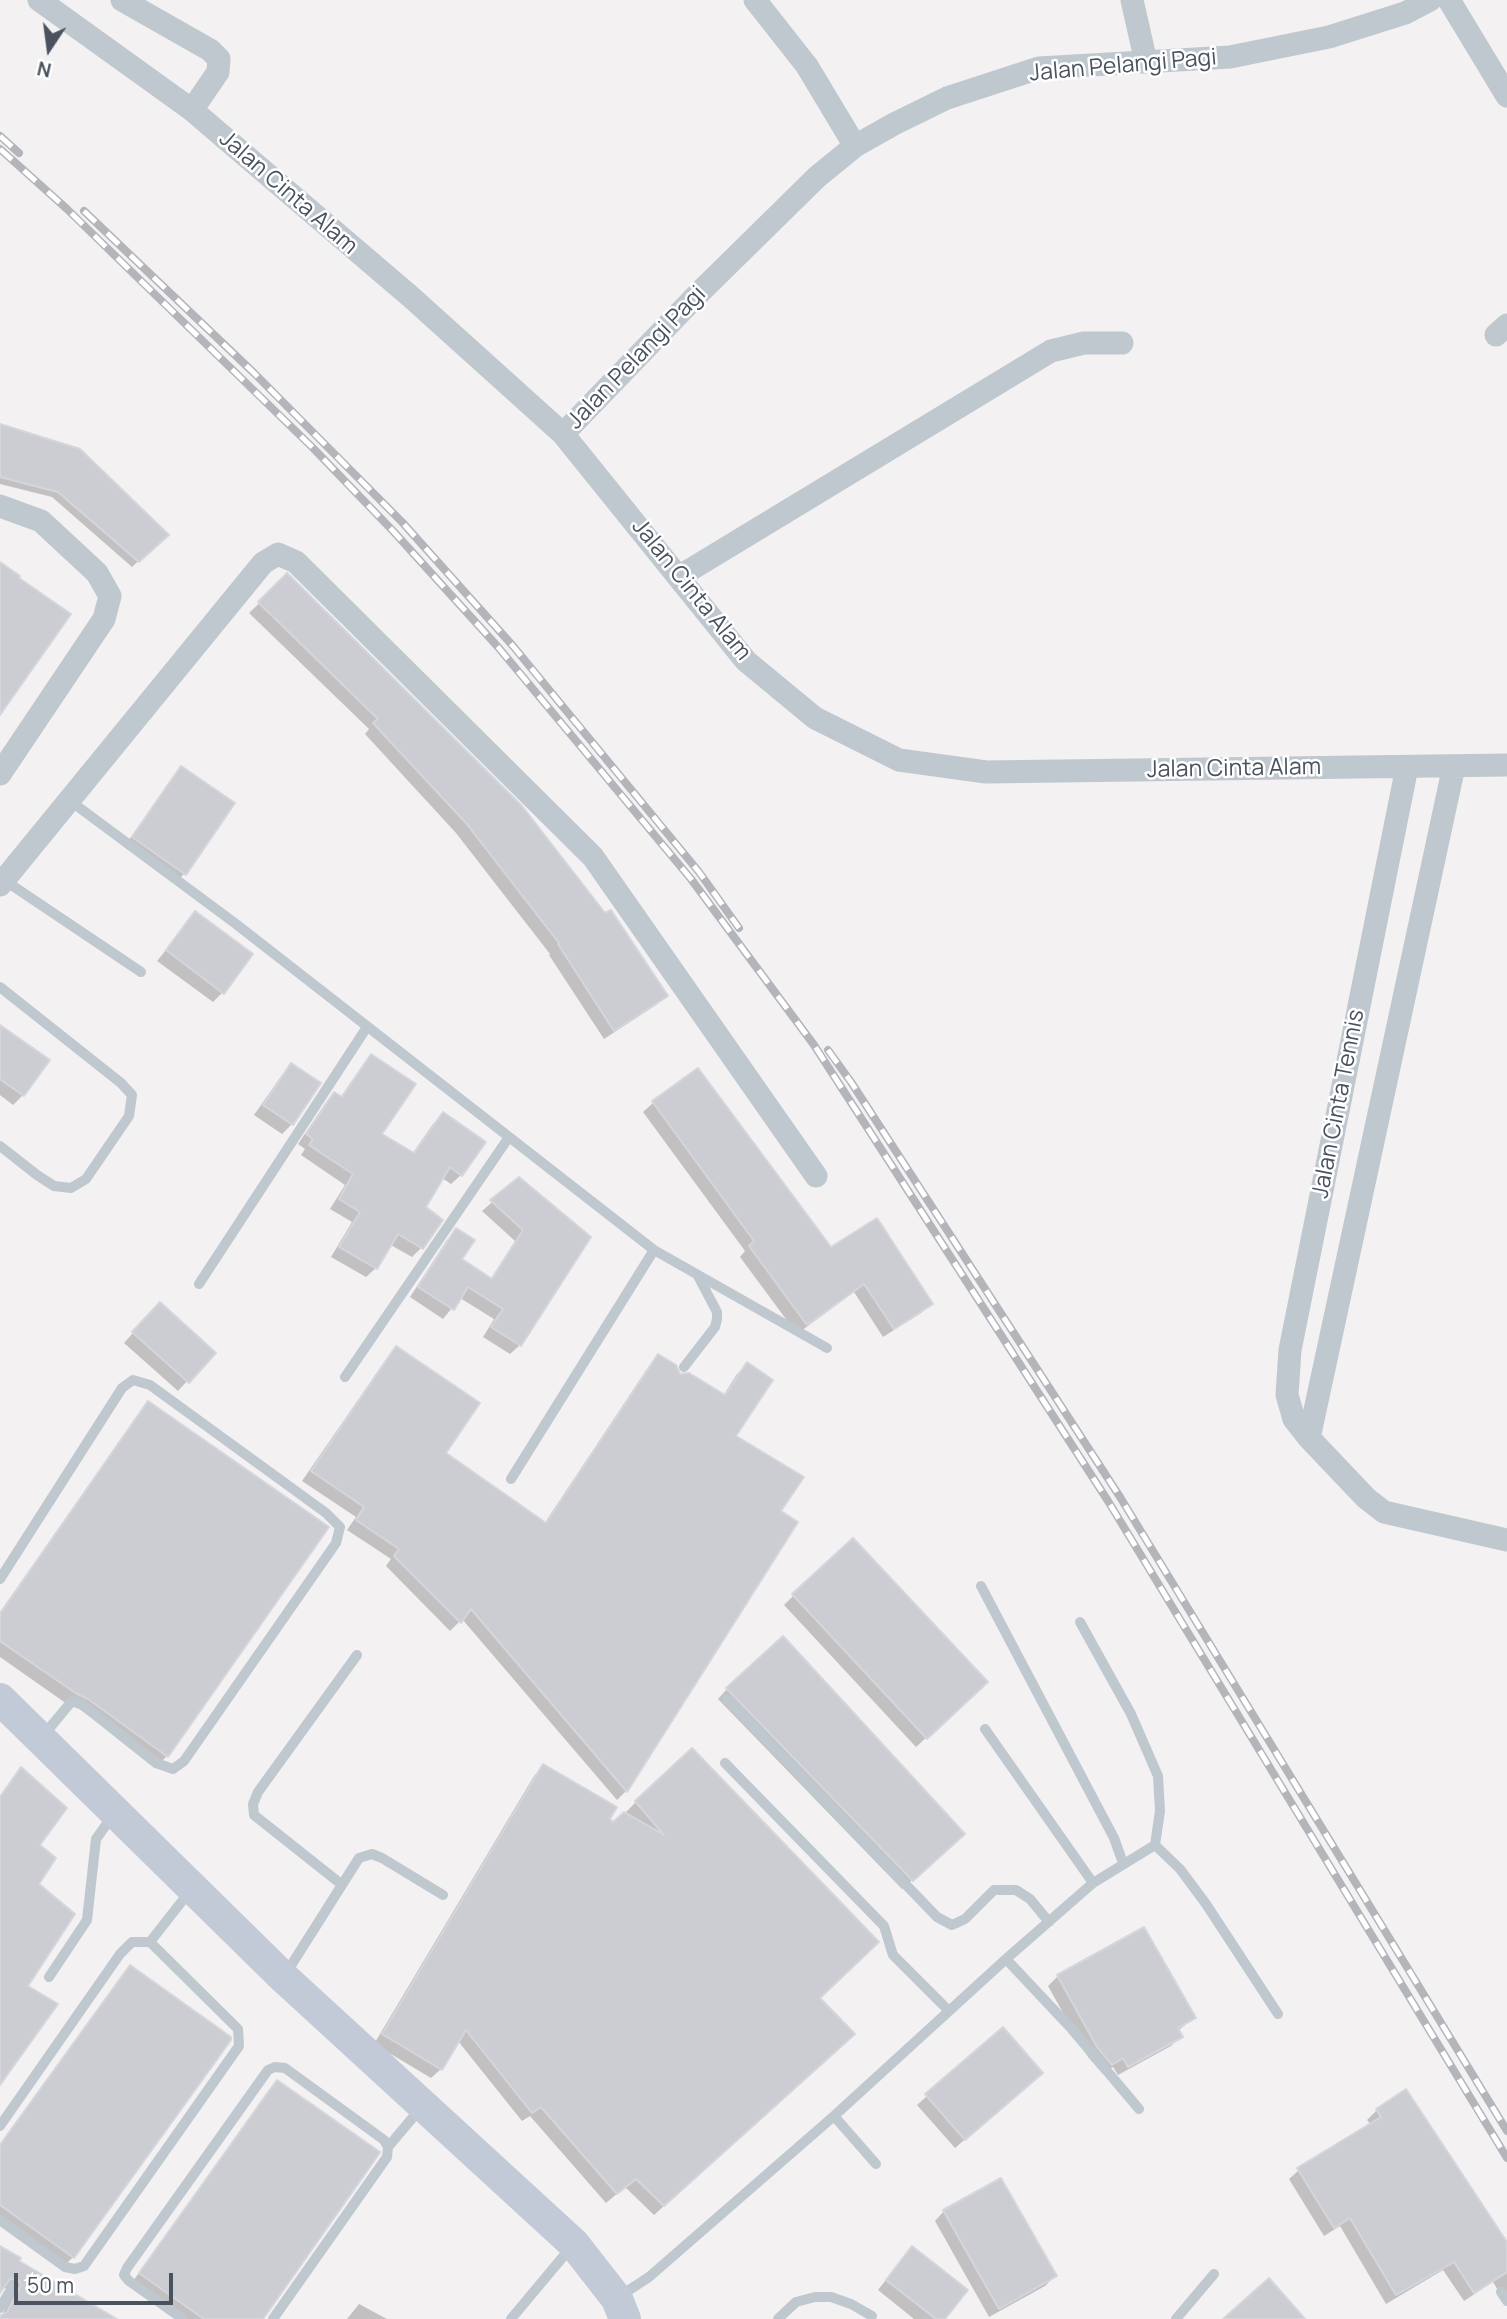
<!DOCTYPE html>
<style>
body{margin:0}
#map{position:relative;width:1507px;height:2319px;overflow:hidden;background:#f3f1f1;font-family:Manrope,sans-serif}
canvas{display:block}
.north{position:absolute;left:14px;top:14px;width:70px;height:70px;-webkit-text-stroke:5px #fff;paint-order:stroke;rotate:193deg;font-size:19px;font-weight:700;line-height:28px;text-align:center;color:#49525e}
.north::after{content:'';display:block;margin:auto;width:24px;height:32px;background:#49525e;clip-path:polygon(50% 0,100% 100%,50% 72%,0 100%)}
.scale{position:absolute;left:14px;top:2273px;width:159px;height:32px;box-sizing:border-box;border:4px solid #49525e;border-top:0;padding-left:9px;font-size:21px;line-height:24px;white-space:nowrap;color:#49525e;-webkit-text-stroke:5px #fff;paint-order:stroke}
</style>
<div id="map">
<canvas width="1507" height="2319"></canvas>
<div class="north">N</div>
<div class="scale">50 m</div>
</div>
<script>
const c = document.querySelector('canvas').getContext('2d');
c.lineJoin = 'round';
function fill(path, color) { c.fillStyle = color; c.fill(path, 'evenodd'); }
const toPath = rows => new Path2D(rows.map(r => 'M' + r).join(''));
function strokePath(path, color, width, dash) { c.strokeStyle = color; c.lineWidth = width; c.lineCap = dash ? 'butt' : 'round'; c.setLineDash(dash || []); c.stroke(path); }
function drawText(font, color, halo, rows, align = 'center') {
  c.font = font + ' Manrope,sans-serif'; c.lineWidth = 5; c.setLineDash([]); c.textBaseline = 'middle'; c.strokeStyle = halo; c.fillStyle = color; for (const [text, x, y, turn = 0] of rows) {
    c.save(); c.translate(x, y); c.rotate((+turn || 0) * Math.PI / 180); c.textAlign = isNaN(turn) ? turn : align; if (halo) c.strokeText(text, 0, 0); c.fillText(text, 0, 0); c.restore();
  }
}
const shadow = toPath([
 [0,426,166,535,132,567,52,497,0,484],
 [288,576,666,996,656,1005,604,1039,549,955,550,954,456,833,365,734,369,729,249,613],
 [181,768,184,874,175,883,124,847,172,778],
 [196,913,222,993,213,1002,157,961],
 [0,1027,23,1095,13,1105,0,1095],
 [371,1056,379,1135,412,1154,433,1124,443,1114,461,1175,451,1184,442,1178,424,1208,422,1247,412,1257,389,1244,376,1268,366,1277,331,1257,352,1222,330,1209,345,1185,301,1155,305,1149,298,1144,325,1104,334,1094,340,1098,362,1066],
 [291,1066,292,1124,282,1134,254,1115,282,1075],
 [698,1070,830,1250,930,1304,921,1313,883,1337,854,1292,797,1334,740,1257,745,1251,643,1112,653,1103],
 [519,1179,589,1237,520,1345,510,1354,483,1337,494,1319,460,1298,443,1319,410,1297,447,1240,457,1230,460,1260,490,1280,515,1241,482,1211],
 [150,1314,213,1353,178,1391,124,1343],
 [396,1348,444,1454,544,1524,649,1366,659,1357,679,1375,723,1396,737,1374,747,1364,733,1437,779,1511,796,1522,626,1791,617,1800,462,1619,450,1631,386,1566,391,1559,347,1530,356,1517,302,1481,387,1358],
 [149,1404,327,1528,167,1756,157,1766,78,1708,67,1704,0,1657,0,1612,139,1413],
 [794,1595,976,1692,916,1747,784,1605],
 [727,1689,953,1844,902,1889,718,1699],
 [543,1766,613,1825,636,1802,818,1998,843,2044,654,2215,625,2187,606,2203,530,2116,522,2121,458,2041,441,2069,431,2078,374,2044,534,1776],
 [1143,1929,1193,2018,1178,2031,1181,2036,1171,2046,1118,2075,1113,2067,1102,2073,1088,2057,1048,1986,1058,1976],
 [130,1967,73,2257,63,2267,0,2221,0,2144,121,1977],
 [277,2082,261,2319,181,2319,131,2284,268,2091],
 [1031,2082,955,2148,917,2105,927,2096],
 [1377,2110,1507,2246,1507,2305,1493,2282,1464,2301,1443,2270,1386,2304,1340,2226,1324,2236,1289,2179,1299,2170,1371,2125,1367,2120],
 [944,2211,1055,2276,1045,2286,989,2317,935,2221],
 [0,2248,17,2262,113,2319,0,2319,12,2296,8,2289,1,2287,0,2289],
 [903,2258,943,2319,914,2319,878,2290],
 [359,2304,387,2319,347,2319]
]);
const building = toPath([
 [0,424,80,449,169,535,139,562,58,492,0,477,0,424],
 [0,562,20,576,19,578,71,614,0,715,0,562],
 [287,573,522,806,605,913,611,910,668,996,614,1031,558,944,559,943,466,823,373,723,378,719,258,602,287,573],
 [181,766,235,803,186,875,132,837,181,766],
 [195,911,253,954,224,994,166,950,195,911],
 [0,1025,50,1060,24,1096,0,1079,0,1025],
 [371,1054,416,1084,382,1134,414,1153,443,1112,486,1142,462,1176,450,1167,426,1207,443,1220,423,1249,398,1234,377,1269,339,1247,360,1212,339,1199,353,1174,309,1145,313,1139,306,1134,334,1092,342,1097,371,1054],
 [291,1063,321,1083,293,1125,263,1105,291,1063],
 [698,1068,831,1247,877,1218,933,1304,894,1329,864,1284,807,1325,749,1246,754,1241,652,1101,698,1068],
 [519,1177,591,1237,521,1346,491,1327,503,1309,468,1287,454,1310,418,1287,456,1228,475,1240,462,1259,492,1279,523,1230,490,1200,519,1177],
 [160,1302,216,1353,189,1383,132,1332,160,1302],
 [396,1346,480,1403,446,1453,546,1523,658,1354,676,1365,680,1374,689,1373,725,1395,747,1362,773,1380,736,1436,804,1477,781,1511,798,1522,627,1792,471,1609,461,1623,394,1556,399,1549,356,1520,364,1507,311,1471,396,1346],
 [148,1401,329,1527,168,1757,88,1699,77,1694,0,1641,0,1614,148,1401],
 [853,1538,988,1682,927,1739,792,1594,853,1538],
 [783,1636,965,1834,913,1881,726,1688,783,1636],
 [692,1748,879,1942,820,1998,855,2034,664,2206,636,2179,617,2194,541,2107,532,2113,466,2030,442,2070,382,2034,543,1764,617,1807,610,1819,613,1822,624,1812,664,1835,635,1801,692,1748],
 [21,1767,67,1808,40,1845,56,1858,39,1884,75,1914,28,1986,58,2004,0,2085,0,1797,21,1767],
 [1144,1927,1196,2018,1178,2028,1183,2037,1128,2067,1123,2058,1112,2065,1097,2047,1057,1975,1144,1927],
 [130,1965,231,2037,231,2040,74,2258,0,2205,0,2145,130,1965],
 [1003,2027,1043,2073,965,2140,925,2094,1003,2027],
 [277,2080,380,2152,379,2154,263,2319,204,2319,139,2273,277,2080],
 [1406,2089,1507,2242,1507,2272,1474,2293,1454,2262,1396,2295,1350,2218,1334,2228,1297,2168,1381,2117,1376,2109,1406,2089],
 [1001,2178,1057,2276,999,2309,943,2210,1001,2178],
 [0,2246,21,2258,19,2261,117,2319,0,2319,0,2316,7,2312,21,2285,18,2280,10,2279,0,2293,0,2246],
 [912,2246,968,2290,945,2319,936,2319,886,2280,912,2246],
 [1269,2278,1305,2319,1223,2319,1269,2278]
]);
const lane = toPath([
 [69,800,236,924,654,1250,827,1348],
 [4,880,141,972],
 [0,987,121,1083,132,1095,129,1116,86,1179,71,1188,54,1186,37,1175,0,1146],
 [199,1284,367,1027],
 [684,1367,715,1327,717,1319,717,1312,698,1276],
 [345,1377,509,1137],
 [511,1479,654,1250],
 [0,1579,122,1388,133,1380,150,1385,326,1513,340,1527,336,1543,184,1761,173,1769,156,1763,83,1705,72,1701,42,1737],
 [981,1586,1114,1838,1123,1863],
 [1080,1622,1131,1714,1158,1776,1160,1811,1155,1845],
 [727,1699,937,1917,952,1925,965,1919,994,1890,1016,1890,1030,1899,1049,1922],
 [985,1729,1093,1883],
 [725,1763,884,1926,893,1955,949,2011],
 [1155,1845,1180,1869,1206,1904,1278,2014],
 [341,1884,254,1815,253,1804,258,1792,357,1655],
 [150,1942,190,1891],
 [1006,1959,1070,2027,1139,2109],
 [285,1975,359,1858,372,1854,382,1858,443,1895],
 [49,1977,87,1920,96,1839,113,1815],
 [834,2116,876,2164],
 [0,2126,120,1954,132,1942,150,1942,238,2029,239,2046,84,2266,75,2269,65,2267,0,2220],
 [388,2147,420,2109],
 [1501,2292,1507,2301],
 [620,2296,649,2277,834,2116,1006,1959,1093,1883,1155,1845],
 [0,2308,13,2286],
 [183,2319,129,2281,124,2275,127,2268,268,2070,275,2067,285,2068,384,2140,388,2147,387,2157,273,2319],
 [511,2319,572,2246],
 [778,2319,796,2302,815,2297,831,2297,851,2304,872,2316],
 [1176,2319,1214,2274]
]);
const street = toPath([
 [39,0,192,110,411,297,563,434,746,661,815,718,899,760,986,772,1507,765],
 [122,0,210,50,219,59,218,72,192,110],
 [755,0,807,66,855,146],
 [1132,0,1146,62],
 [1449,0,1507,96],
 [1496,335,1507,325],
 [563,434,698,294,817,177,855,146,894,124,947,98,1039,68,1230,57,1329,37,1405,13,1430,0],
 [0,506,41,521,97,573,110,596,104,619,0,774],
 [680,576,1051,351,1084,343,1122,343],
 [1407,767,1290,1350,1287,1395,1294,1419,1309,1438,1366,1498,1384,1512,1507,1540],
 [0,885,263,563,278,554,296,562,593,857,816,1176],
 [1309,1438,1454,766]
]);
const secondary = toPath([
 [0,1699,283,1977,574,2244,617,2299,625,2319]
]);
const rail = toPath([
 [0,136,19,153],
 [0,149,67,209,312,447,394,532,498,647,691,879,814,1045,1108,1501,1507,2158],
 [84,211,254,373,402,522,513,646,699,872,739,928],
 [828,1050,851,1082,1120,1497,1507,2131]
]);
const streetNames = [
 ["Jalan Pelangi Pagi",1123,66,-5],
 ["Jalan Cinta Alam",288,193,41],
 ["Jalan Pelangi Pagi",637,358,-46],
 ["Jalan Cinta Alam",691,590,51],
 ["Jalan Cinta Alam",1234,769,-1],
 ["Jalan Cinta Tennis",1339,1104,-79]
];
fill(shadow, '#0003');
fill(building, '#cbcdd3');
strokePath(building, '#d5d6dc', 2);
strokePath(lane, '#bfc7cf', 10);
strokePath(street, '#bfc7cf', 23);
strokePath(secondary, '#c3cad7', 32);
strokePath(rail, '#b3b5bb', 8);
strokePath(rail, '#fff', 5, [16]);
drawText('23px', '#49525e', '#fff', streetNames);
</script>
